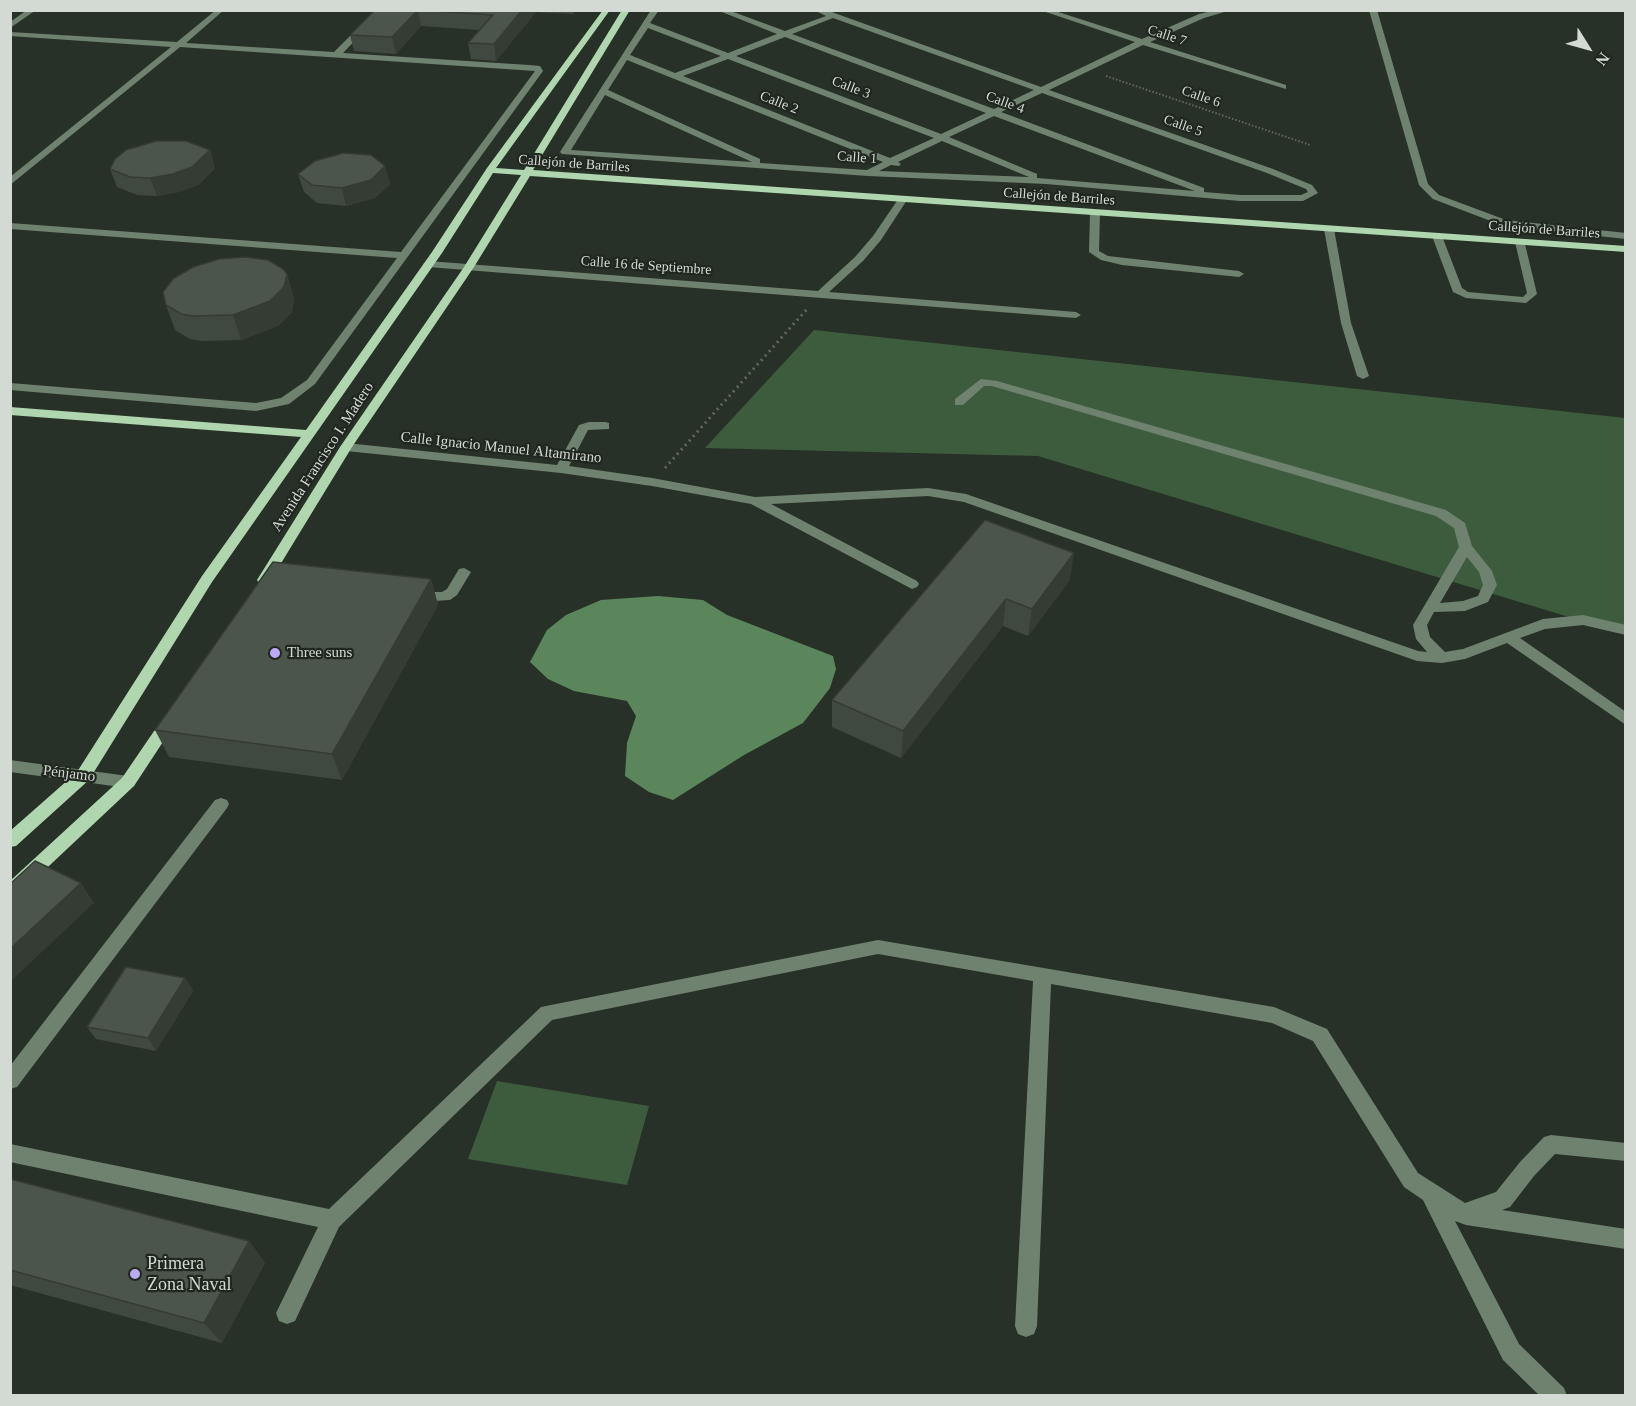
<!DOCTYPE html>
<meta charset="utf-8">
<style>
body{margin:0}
#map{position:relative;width:1636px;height:1406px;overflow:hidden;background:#283128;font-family:Georgia,serif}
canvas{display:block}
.frame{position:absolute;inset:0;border:12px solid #d3d9d3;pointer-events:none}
.north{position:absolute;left:1558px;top:18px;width:60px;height:60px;-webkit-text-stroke:4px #1f271f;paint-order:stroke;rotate:127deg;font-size:16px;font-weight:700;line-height:24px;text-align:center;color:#d3d9d3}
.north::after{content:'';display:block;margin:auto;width:21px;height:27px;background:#d3d9d3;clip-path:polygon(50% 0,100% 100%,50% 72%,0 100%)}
</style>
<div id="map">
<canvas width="1636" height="1406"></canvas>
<div class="frame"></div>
<div class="north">N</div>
</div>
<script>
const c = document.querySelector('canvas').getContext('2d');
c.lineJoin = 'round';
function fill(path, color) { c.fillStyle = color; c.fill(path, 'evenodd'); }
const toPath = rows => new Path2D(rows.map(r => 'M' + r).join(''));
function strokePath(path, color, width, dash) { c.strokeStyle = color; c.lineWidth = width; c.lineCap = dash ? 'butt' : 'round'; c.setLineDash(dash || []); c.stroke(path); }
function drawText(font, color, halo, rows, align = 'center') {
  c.font = font + ' Georgia,serif'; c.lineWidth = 4.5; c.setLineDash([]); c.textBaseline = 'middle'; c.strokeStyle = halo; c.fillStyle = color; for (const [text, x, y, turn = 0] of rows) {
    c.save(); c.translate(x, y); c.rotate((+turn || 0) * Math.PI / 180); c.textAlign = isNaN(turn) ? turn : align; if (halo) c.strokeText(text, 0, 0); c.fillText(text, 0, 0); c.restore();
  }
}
const green = toPath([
 [814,330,1625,418,1625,634,1038,456,705,448],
 [497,1081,649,1106,627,1185,468,1159]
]);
const water = toPath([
 [658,596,703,600,727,615,833,656,836,669,830,688,803,723,744,755,673,800,649,792,625,776,627,743,636,716,627,701,574,691,548,679,530,662,547,630,566,615,601,600]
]);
const pathFar1 = toPath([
 [1106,76,1310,145]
]);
const path = toPath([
 [665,468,808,308]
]);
const minor = toPath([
 [27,10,36,10,10,28,10,22,27,10],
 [216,10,224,10,186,43,334,52,376,10,384,10,343,53,529,65,540,66,543,71,315,384,289,404,256,411,10,390,10,383,256,403,281,398,307,380,397,258,10,229,10,223,401,252,535,71,180,47,10,185,10,177,171,47,10,36,10,32,177,42,216,10],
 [651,10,659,10,650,23,728,53,777,34,717,10,728,10,785,31,826,16,814,10,826,10,1041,87,1135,42,1040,10,1052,10,1142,39,1199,14,1216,10,1231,10,1204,18,1150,42,1286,85,1286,89,1143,45,1049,90,1273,169,1312,185,1318,193,1303,201,1240,201,1046,184,868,176,562,154,560,152,651,10],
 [833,18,1034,90,994,109,792,34,833,18],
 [648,28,721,56,675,73,630,55,648,28],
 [785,37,986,113,941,134,736,56,785,37],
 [728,59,934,138,890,158,683,76,728,59],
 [627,60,672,78,883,162,867,170,760,163,760,159,608,90,627,60],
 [1042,93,1267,173,1306,189,1308,192,1301,195,1240,195,1204,192,1204,188,1001,112,1042,93],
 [605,95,752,162,571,150,605,95],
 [994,116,1195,191,1037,178,1037,174,949,137,994,116],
 [942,141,1029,177,879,171,891,165,899,166,901,164,898,162,942,141],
 [1369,10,1377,10,1428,184,1439,195,1506,220,1626,233,1626,239,1504,226,1433,199,1419,185,1369,10],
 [902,197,907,200,881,240,863,261,829,292,1076,312,1081,315,1076,318,428,267,423,264,428,261,818,291,855,257,873,236,899,198,902,197],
 [1095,210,1100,213,1099,251,1108,256,1239,271,1244,274,1239,277,1122,265,1101,260,1089,252,1090,213,1095,210],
 [1329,226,1334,229,1351,323,1369,376,1363,379,1357,376,1341,323,1324,229,1329,226],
 [1433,234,1442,236,1462,288,1468,292,1523,297,1527,293,1515,242,1524,240,1537,294,1526,303,1466,298,1453,292,1432,236,1433,234],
 [981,379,997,381,1446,510,1465,523,1472,546,1492,571,1497,585,1488,602,1465,611,1434,612,1427,625,1430,637,1445,652,1463,649,1543,619,1583,615,1626,625,1626,635,1583,625,1545,629,1520,638,1626,712,1626,725,1507,643,1465,659,1442,663,1417,661,964,502,928,496,771,504,917,581,919,584,917,587,912,589,751,504,652,486,561,473,346,451,340,447,346,443,557,465,579,425,589,422,605,422,609,423,609,429,588,430,569,466,652,478,755,497,928,488,966,494,1418,651,1427,652,1416,639,1413,625,1459,547,1454,528,1436,516,992,386,984,386,963,405,955,405,955,399,981,379],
 [1467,557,1479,572,1483,585,1478,596,1463,601,1440,603,1467,557],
 [464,568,471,572,457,595,450,600,417,602,410,597,417,592,442,592,447,589,459,569,464,568],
 [10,760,128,776,134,778,136,782,134,786,128,788,10,772,10,760],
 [221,798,227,800,229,804,227,808,17,1087,10,1089,10,1066,215,800,221,798],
 [878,940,1274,1007,1327,1029,1418,1173,1465,1203,1496,1192,1520,1162,1544,1137,1551,1135,1626,1143,1626,1161,1555,1154,1534,1176,1510,1207,1502,1210,1626,1229,1626,1249,1466,1225,1455,1221,1519,1344,1564,1388,1567,1396,1540,1396,1503,1360,1423,1200,1404,1187,1313,1041,1272,1023,1051,984,1037,1326,1034,1334,1026,1337,1018,1334,1015,1326,1033,981,878,954,552,1020,339,1227,295,1321,287,1324,279,1321,276,1313,318,1227,10,1162,10,1144,329,1209,541,1007,878,940]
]);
const major = toPath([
 [603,10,610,10,496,168,524,170,622,10,630,10,533,170,1626,246,1626,252,530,176,474,267,352,447,269,583,259,583,257,580,340,447,464,267,521,175,493,173,442,253,212,582,89,780,16,846,10,847,10,831,77,772,202,576,301,437,10,415,10,407,306,430,432,252,487,168,603,10],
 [170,713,175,715,178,719,134,786,16,897,10,899,10,881,122,778,165,715,170,713]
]);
const wall = toPath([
 [375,10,576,10,573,14,536,12,496,61,471,59,468,43,480,30,421,26,396,54,354,51,350,35],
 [210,150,215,168,198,185,179,192,157,196,137,195,117,187,110,169],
 [385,166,390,184,375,198,346,206,317,203,304,192,298,174],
 [287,274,294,299,292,312,278,326,241,340,201,341,190,339,175,330,166,305],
 [985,520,1070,580,1028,636,1003,626,901,758,832,727,832,700],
 [431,579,438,605,342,780,169,757,155,730],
 [185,978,193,991,156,1051,96,1039,87,1027],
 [10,1179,249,1241,265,1263,222,1343,10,1285]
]);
const shadedWall = toPath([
 [418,10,421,26,396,54,392,37],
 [522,10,536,10,536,12,496,61,494,44],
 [210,150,215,168,198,185,179,192,157,196,150,178],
 [385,166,390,184,375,198,346,206,342,188],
 [287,274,294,299,292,312,278,326,241,340,233,315],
 [1074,553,1070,580,1028,636,1032,609],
 [431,579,438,605,342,780,332,754],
 [1006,599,1003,626,901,758,903,731],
 [81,883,94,903,10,982,10,949],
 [185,978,193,991,156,1051,148,1038],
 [249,1241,265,1263,222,1343,204,1323]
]);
const building = toPath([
 [375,10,418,10,392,37,350,35,375,10],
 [419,10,522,10,494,44,468,43,493,15,419,10],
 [156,141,186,141,210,150,192,167,173,174,150,178,130,177,110,169,115,159,126,150,156,141],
 [343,153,371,155,385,166,371,180,342,188,312,185,298,174,315,161,343,153],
 [245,257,268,260,283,269,287,274,284,287,270,301,233,315,192,316,181,314,166,305,163,292,173,279,193,267,219,259,245,257],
 [985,520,1074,553,1032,609,1006,599,903,731,832,700,985,520],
 [273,562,431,579,332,754,155,730,273,562],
 [35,861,81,883,10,949,10,884,35,861],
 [126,967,185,978,148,1038,87,1027,126,967],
 [10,1179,249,1241,204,1323,10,1270,10,1179]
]);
const markers = [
 [275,653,6,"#bcaaf6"],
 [135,1274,6,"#bcaaf6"]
];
const farStreetnames = [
 ["Calle 7",1167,36,18],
 ["Calle 3",851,88,21],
 ["Calle 6",1201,97,19],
 ["Calle 2",779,103,22],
 ["Calle 4",1005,103,20],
 ["Calle 5",1183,126,19],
 ["Calle 1",857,158,4],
 ["Callejón de Barriles",574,164,4],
 ["Callejón de Barriles",1059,197,4],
 ["Callejón de Barriles",1544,230,4],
 ["Calle 16 de Septiembre",646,266,4]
];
const streetNames = [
 ["Calle Ignacio Manuel Altamirano",501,448,6],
 ["Avenida Francisco I. Madero",323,457,-57],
 ["Pénjamo",69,774,7]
];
const poiNames = [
 ["Three suns",287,653]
];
const nearPoinames = [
 ["Primera",147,1264],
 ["Zona Naval",147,1285]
];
fill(green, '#3d5c3d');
fill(water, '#5b865c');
strokePath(pathFar1, '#5f675f', 2, [1.5, 2]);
strokePath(path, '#5f675f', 3, [2, 4]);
fill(minor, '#6f826f');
fill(major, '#afd6af');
fill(wall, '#404940');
fill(shadedWall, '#343c34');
fill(building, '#4b554b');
strokePath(building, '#343c34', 1.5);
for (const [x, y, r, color] of markers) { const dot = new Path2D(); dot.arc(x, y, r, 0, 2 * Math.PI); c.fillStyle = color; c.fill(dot); strokePath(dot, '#1f271f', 2); }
drawText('14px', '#d3d9d3', '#1f271f', farStreetnames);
drawText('15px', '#d3d9d3', '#1f271f', streetNames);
drawText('15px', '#d3d9d3', '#1f271f', poiNames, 'left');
drawText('18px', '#d3d9d3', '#1f271f', nearPoinames, 'left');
</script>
